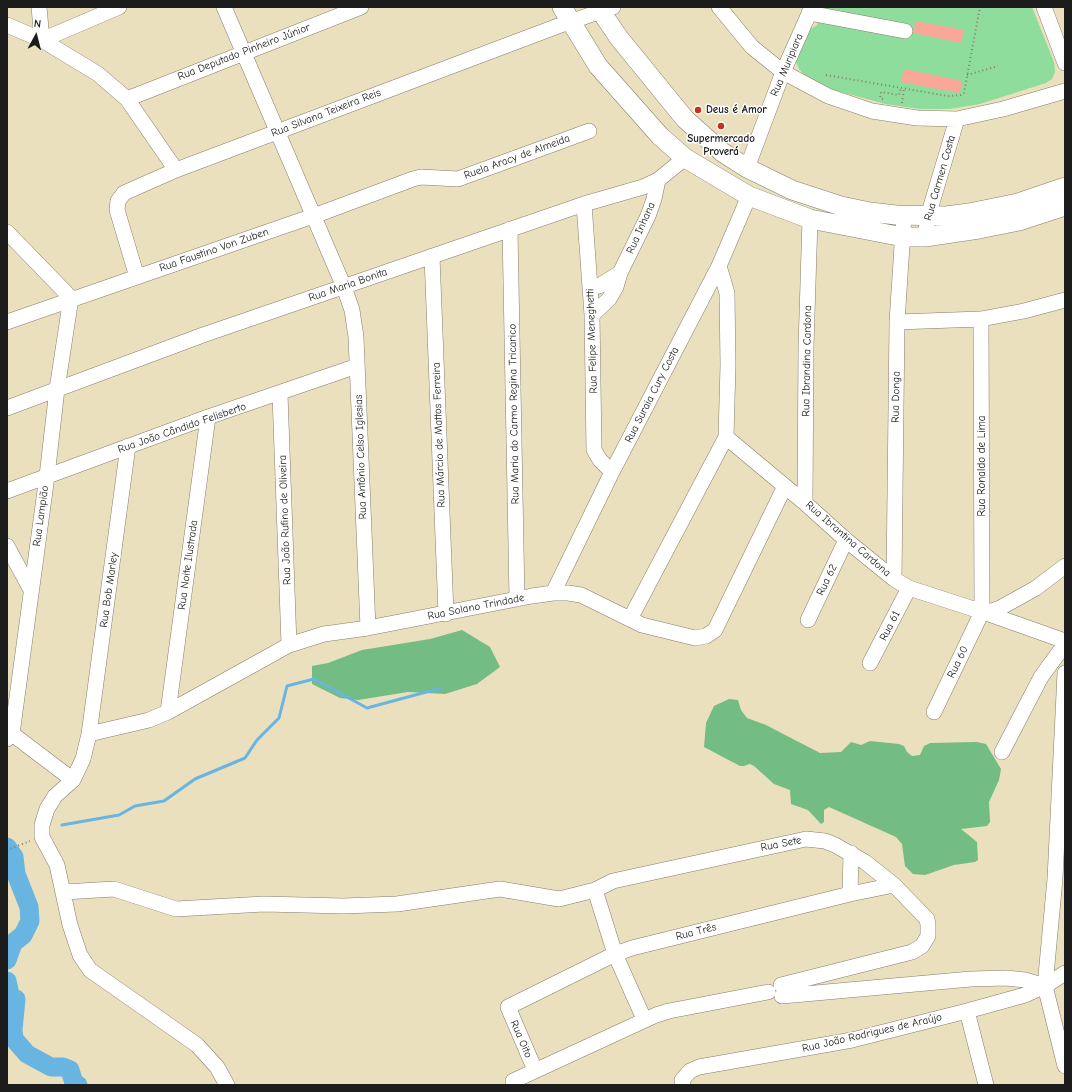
<!DOCTYPE html>
<meta charset="utf-8">
<style>
body{margin:0}
#map{position:relative;width:1072px;height:1092px;overflow:hidden;background:#ebe0bd;font-family:"Comic Neue",sans-serif}
canvas{display:block}
.frame{position:absolute;inset:0;border:8px solid #1c1c1c;pointer-events:none}
.north{position:absolute;left:16px;top:16px;width:40px;height:40px;-webkit-text-stroke:3px #fff;paint-order:stroke;rotate:7deg;font-size:11px;font-weight:700;line-height:16px;text-align:center;color:#1c1c1c}
.north::after{content:'';display:block;margin:auto;width:14px;height:18px;background:#1c1c1c;clip-path:polygon(50% 0,100% 100%,50% 72%,0 100%)}
</style>
<div id="map">
<canvas width="1072" height="1092"></canvas>
<div class="frame"></div>
<div class="north">N</div>
</div>
<script>
const c = document.querySelector('canvas').getContext('2d');
c.lineJoin = 'round';
function fill(path, color) { c.fillStyle = color; c.fill(path, 'evenodd'); }
const toPath = rows => new Path2D(rows.map(r => 'M' + r).join(''));
function strokePath(path, color, width, dash) { c.strokeStyle = color; c.lineWidth = width; c.lineCap = dash ? 'butt' : 'round'; c.setLineDash(dash || []); c.stroke(path); }
function drawText(font, color, halo, rows, align = 'center') {
  c.font = font + ' "Comic Neue",sans-serif'; c.lineWidth = 3; c.setLineDash([]); c.textBaseline = 'middle'; c.strokeStyle = halo; c.fillStyle = color; for (const [text, x, y, turn = 0] of rows) {
    c.save(); c.translate(x, y); c.rotate((+turn || 0) * Math.PI / 180); c.textAlign = isNaN(turn) ? turn : align; if (halo) c.strokeText(text, 0, 0); c.fillText(text, 0, 0); c.restore();
  }
}
const green = toPath([
 [822,7,1032,7,1054,62,1055,72,1052,79,1046,83,980,104,950,109,920,109,885,104,834,90,804,75,799,69,795,59,806,32,817,25]
]);
const forest = toPath([
 [462,630,490,647,500,667,477,684,445,694,408,692,358,700,340,698,312,684,312,666,328,663,362,650,430,639],
 [729,699,738,700,741,710,747,718,766,725,820,753,841,752,851,742,861,745,870,741,899,744,904,746,907,752,912,756,920,755,924,746,930,743,977,742,986,744,1001,769,999,780,989,802,990,822,987,826,961,829,977,842,978,860,975,862,954,865,925,875,913,874,905,866,902,844,896,837,829,807,824,810,824,822,821,824,808,810,791,804,790,790,774,784,754,766,750,764,744,766,740,766,704,747,706,723,714,706]
]);
const stream = toPath([
 [62,825,119,815,135,806,164,801,195,779,245,758,257,740,279,718,287,686,314,679,367,708,441,688]
]);
const river = toPath([
 [7,847,14,857,16,874,29,907,30,921,23,935,13,943,7,960],
 [7,981,11,999,16,999,13,1030,14,1039,27,1054,51,1067,63,1067,70,1070,74,1083,78,1085]
]);
const building = toPath([
 [915,21,964,30,961,43,914,33],
 [904,69,962,81,960,93,901,82]
]);
const path = toPath([
 [826,75,948,96,961,95,964,93,980,7],
 [967,75,998,66],
 [883,99,880,98,881,92,899,95,901,88],
 [902,103,904,89],
 [7,850,30,841]
]);
const minor = toPath([
 [39,7,42,40,119,7],
 [224,7,344,287,352,310,356,337,368,628],
 [719,7,752,47,783,72,828,96,872,111,917,118,957,119,1003,109,1065,91],
 [1044,7,1065,63],
 [809,13,905,31],
 [7,25,42,40,98,74,127,99,176,170],
 [127,99,361,7],
 [747,168,783,72,812,7],
 [584,204,592,315,594,450,600,460,612,472],
 [510,229,517,599],
 [7,232,71,298],
 [925,237,928,216,957,119],
 [432,256,446,614],
 [137,277,117,210,118,201,124,193,176,170,558,26,613,7],
 [590,288,599,286,620,273],
 [592,315,609,299,616,287,620,273,648,216,654,199,658,180],
 [7,322,319,214,413,179,421,177,458,179,589,131],
 [897,322,981,319,1024,311,1065,300],
 [280,394,289,645],
 [7,408,203,335,584,204,643,187,658,180,685,158],
 [726,437,805,503,846,540,894,579,909,588,986,613,1000,608,1036,588,1065,566],
 [128,446,89,734,83,759,73,780,55,796,47,809,42,825,42,837,57,865,70,925,80,955,90,970,197,1045,217,1067,227,1085],
 [7,491,208,417,357,366],
 [805,503,806,347,810,219],
 [7,546,31,590],
 [894,579,897,322,904,215],
 [553,593,612,472,719,266,749,196],
 [986,613,1065,641],
 [630,619,726,437,728,365,727,293,719,266],
 [808,620,846,540],
 [870,663,909,588],
 [1065,673,1055,879,1045,986,1065,1066],
 [168,712,208,417],
 [934,712,982,612,981,319],
 [7,730,73,780],
 [89,734,149,720,168,712,289,645,324,634,368,628,532,596,553,593,568,593,581,595,642,625,695,638,706,636,715,630,785,486],
 [7,739,12,734,47,476,57,389,71,298],
 [1002,752,1041,677,1065,644],
 [595,890,615,954,644,1019],
 [64,892,114,889,176,909,264,904,343,906,397,904,500,889,559,899,595,890,613,881,806,839,825,841,835,845,865,862,894,885,927,919,928,925,928,936,922,946,912,952,781,985],
 [850,894,851,853],
 [782,996,971,979,1006,978,1025,980,1045,986],
 [967,1011,986,1085],
 [535,1070,508,1007,615,954,632,948,850,894,894,885],
 [513,1081,656,1015,669,1011,768,992],
 [683,1085,682,1080,690,1071,699,1067,852,1040,967,1011,1025,995,1045,986,1065,973]
]);
const major = toPath([
 [562,7,598,66,660,136,685,158,749,196,810,219,903,237,925,237,979,229,1019,221,1065,206],
 [598,7,619,38,685,119,722,152,747,168,792,190,841,206,870,212,896,215,946,216,969,213,1018,203,1065,187]
]);
const markers = [
 [698,110,4,"#c8321e"],
 [721,126,4,"#c8321e"]
];
const streetNames = [
 ["Rua Deputado Pinheiro Júnior",244,52,-21],
 ["Rua Muripiara",787,65,-67],
 ["Rua Silvana Teixeira Reis",326,113,-21],
 ["Ruela Aracy de Almeida",517,157,-20],
 ["Rua Carmen Costa",940,178,-74],
 ["Rua Inhana",641,228,-66],
 ["Rua Faustino Von Zuben",214,250,-19],
 ["Rua Maria Bonita",348,285,-19],
 ["Rua Felipe Meneghetti",592,341,-92],
 ["Rua Ibrandina Cardona",807,361,-89],
 ["Rua Suraia Cury Costa",652,395,-63],
 ["Rua Donga",896,397,-89],
 ["Rua Maria do Carmo Regina Tricarico",514,414,-91],
 ["Rua João Cândido Felisberto",182,428,-19],
 ["Rua Márcio de Mattos Ferreira",439,435,-92],
 ["Rua Antônio Celso Iglesias",361,457,-92],
 ["Rua Ronaldo de Lima",982,466,-90],
 ["Rua Lampião",41,516,-82],
 ["Rua João Rufino de Oliveira",285,520,-92],
 ["Rua Ibrantina Cardona",848,539,41],
 ["Rua Noite Ilustrada",188,565,-82],
 ["Rua 62",827,580,-64],
 ["Rua Bob Marley",109,590,-82],
 ["Rua Solano Trindade",476,607,-11],
 ["Rua 61",890,626,-63],
 ["Rua 60",958,662,-64],
 ["Rua Sete",781,844,-11],
 ["Rua Três",696,932,-14],
 ["Rua João Rodrigues de Araújo",872,1033,-13],
 ["Rua Oito",521,1039,67]
];
const poiNames = [
 ["Deus é Amor",706,110],
 ["Supermercado",721,139,"center"],
 ["Proverá",721,152,"center"]
];
fill(green, '#8fdd9c');
fill(forest, '#73bc84');
strokePath(stream, '#68b5e2', 3);
strokePath(river, '#68b5e2', 19);
fill(building, '#faa79a');
strokePath(minor, '#847e6c', 16);
strokePath(major, '#847e6c', 20);
strokePath(path, '#847e6c', 2, [1, 3]);
strokePath(minor, '#fff', 15);
strokePath(major, '#fff', 19);
for (const [x, y, r, color] of markers) { const dot = new Path2D(); dot.arc(x, y, r, 0, 2 * Math.PI); c.fillStyle = color; c.fill(dot); strokePath(dot, '#fff', 1.5); }
drawText('11px', '#1c1c1c', '#fff', streetNames);
drawText('bold 11px', '#1c1c1c', '#fff', poiNames, 'left');
</script>
